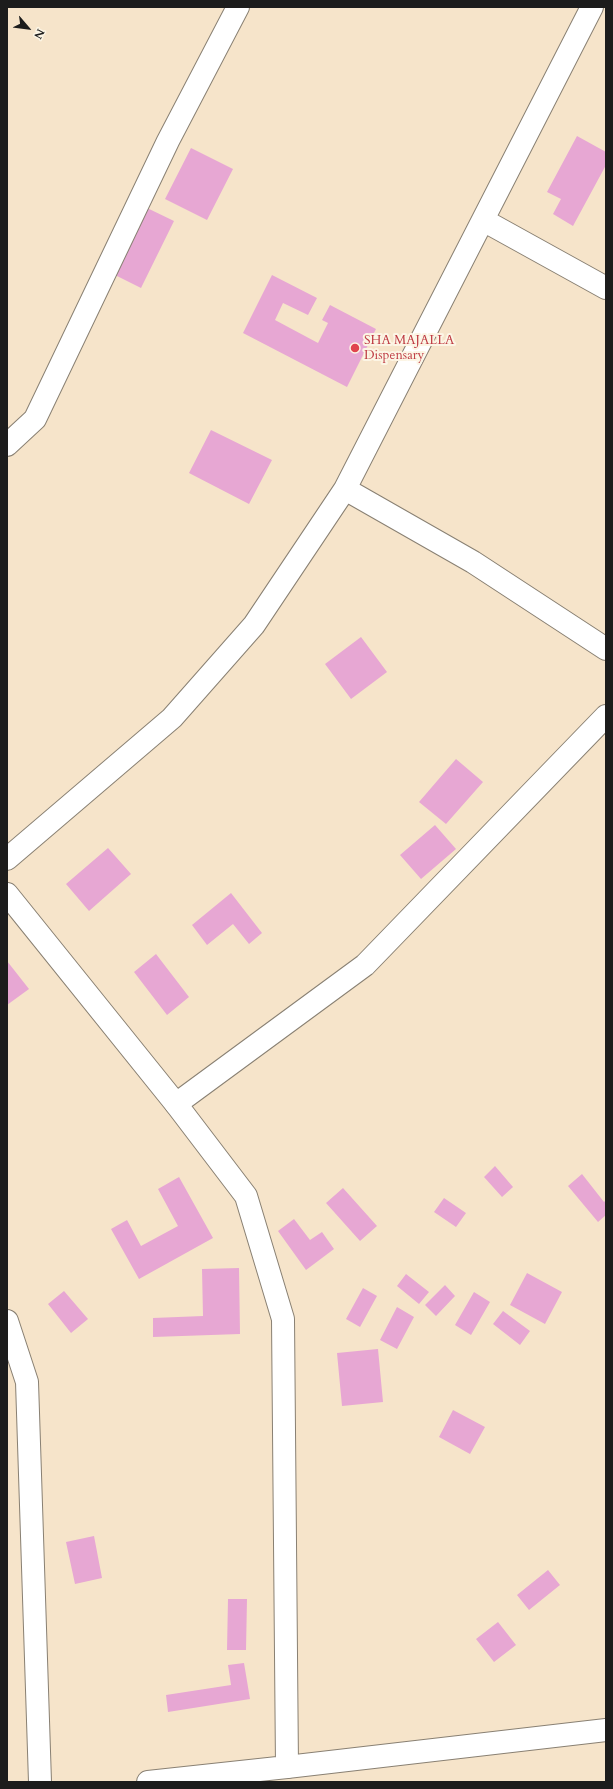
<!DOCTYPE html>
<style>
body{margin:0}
#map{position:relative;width:613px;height:1789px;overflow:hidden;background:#f6e4ca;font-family:Cardo,serif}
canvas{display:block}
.frame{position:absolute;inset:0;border:8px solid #1c1c1c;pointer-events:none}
.north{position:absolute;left:8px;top:8px;width:40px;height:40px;-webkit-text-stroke:3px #fcf5e5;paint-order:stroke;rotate:118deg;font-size:11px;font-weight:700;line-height:16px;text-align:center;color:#1c1c1c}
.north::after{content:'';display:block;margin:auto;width:14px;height:18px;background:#1c1c1c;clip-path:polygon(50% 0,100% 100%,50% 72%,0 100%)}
</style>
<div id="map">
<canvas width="613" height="1789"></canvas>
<div class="frame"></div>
<div class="north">N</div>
</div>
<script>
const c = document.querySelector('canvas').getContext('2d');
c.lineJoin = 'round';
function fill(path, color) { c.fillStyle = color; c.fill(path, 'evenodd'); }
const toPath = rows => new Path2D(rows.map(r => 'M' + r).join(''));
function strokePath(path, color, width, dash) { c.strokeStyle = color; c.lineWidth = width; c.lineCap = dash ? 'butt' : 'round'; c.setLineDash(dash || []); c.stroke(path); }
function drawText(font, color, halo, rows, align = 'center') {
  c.font = font + ' Cardo,serif'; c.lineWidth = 4; c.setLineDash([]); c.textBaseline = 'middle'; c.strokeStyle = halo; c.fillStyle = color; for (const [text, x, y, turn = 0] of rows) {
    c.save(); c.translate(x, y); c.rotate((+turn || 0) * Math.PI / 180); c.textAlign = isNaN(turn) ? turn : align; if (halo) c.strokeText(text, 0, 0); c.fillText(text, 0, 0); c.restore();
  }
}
const building = toPath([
 [577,136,606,152,606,165,573,226,553,214,561,199,547,192],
 [191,148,233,169,207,220,165,199],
 [145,207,174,221,141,288,113,274],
 [272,275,317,298,308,315,283,303,275,320,318,343,328,323,322,320,330,305,376,329,347,387,243,333],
 [211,430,272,460,249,504,189,473],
 [361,637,387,672,351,699,325,664],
 [456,759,483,782,446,824,419,802],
 [435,825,456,849,421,879,400,855],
 [108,848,131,874,89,911,66,884],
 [231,893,262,933,249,944,233,924,207,945,192,925],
 [156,954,189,997,167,1015,134,972],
 [7,961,29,989,7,1005],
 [495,1166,513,1187,502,1197,484,1177],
 [582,1174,604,1202,606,1200,606,1215,598,1222,568,1186],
 [179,1177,213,1238,139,1279,111,1229,127,1220,141,1246,178,1226,158,1189],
 [343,1188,377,1226,360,1241,326,1203],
 [444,1198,466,1213,456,1227,434,1212],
 [294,1219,310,1240,322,1232,334,1249,306,1270,278,1231],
 [239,1268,240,1334,153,1337,153,1318,203,1316,202,1269],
 [527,1273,562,1292,545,1324,510,1305],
 [406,1274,429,1292,419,1304,397,1286],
 [445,1285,455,1296,436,1316,425,1305],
 [363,1288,377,1296,360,1327,346,1319],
 [64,1291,88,1319,71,1333,48,1304],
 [474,1292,490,1302,471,1335,455,1325],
 [397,1307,414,1317,397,1349,380,1340],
 [503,1311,530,1331,520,1345,493,1324],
 [378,1349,383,1402,342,1406,337,1353],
 [453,1410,485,1427,470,1454,439,1437],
 [94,1536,102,1578,75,1584,66,1542],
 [548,1570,560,1585,529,1610,517,1595],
 [228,1599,247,1599,246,1650,227,1650],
 [498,1622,516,1645,494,1662,476,1639],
 [244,1663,250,1699,168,1712,166,1695,231,1685,228,1665]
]);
const minor = toPath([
 [483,220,606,288],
 [7,445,35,419,168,141,238,7],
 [345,489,473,562,606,649],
 [7,859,172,718,254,625,345,489,592,7],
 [176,1104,365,965,606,716],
 [7,1321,27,1382,40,1782],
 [287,1767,606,1730]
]);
const tertiary = toPath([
 [7,894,176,1104,246,1196,283,1319,287,1767,148,1782]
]);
const markers = [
 [355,348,5,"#e0444e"]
];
const healthNames = [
 ["SHA MAJALLA",364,341],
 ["Dispensary",364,356]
];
fill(building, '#e7a7d3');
strokePath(minor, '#898073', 24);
strokePath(tertiary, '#898073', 24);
strokePath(minor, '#fff', 22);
strokePath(tertiary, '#fff', 22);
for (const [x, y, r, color] of markers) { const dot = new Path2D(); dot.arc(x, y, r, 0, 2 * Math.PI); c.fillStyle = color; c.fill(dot); strokePath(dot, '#fcf5e5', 1.5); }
drawText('13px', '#be3a42', '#fcf5e5', healthNames, 'left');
</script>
